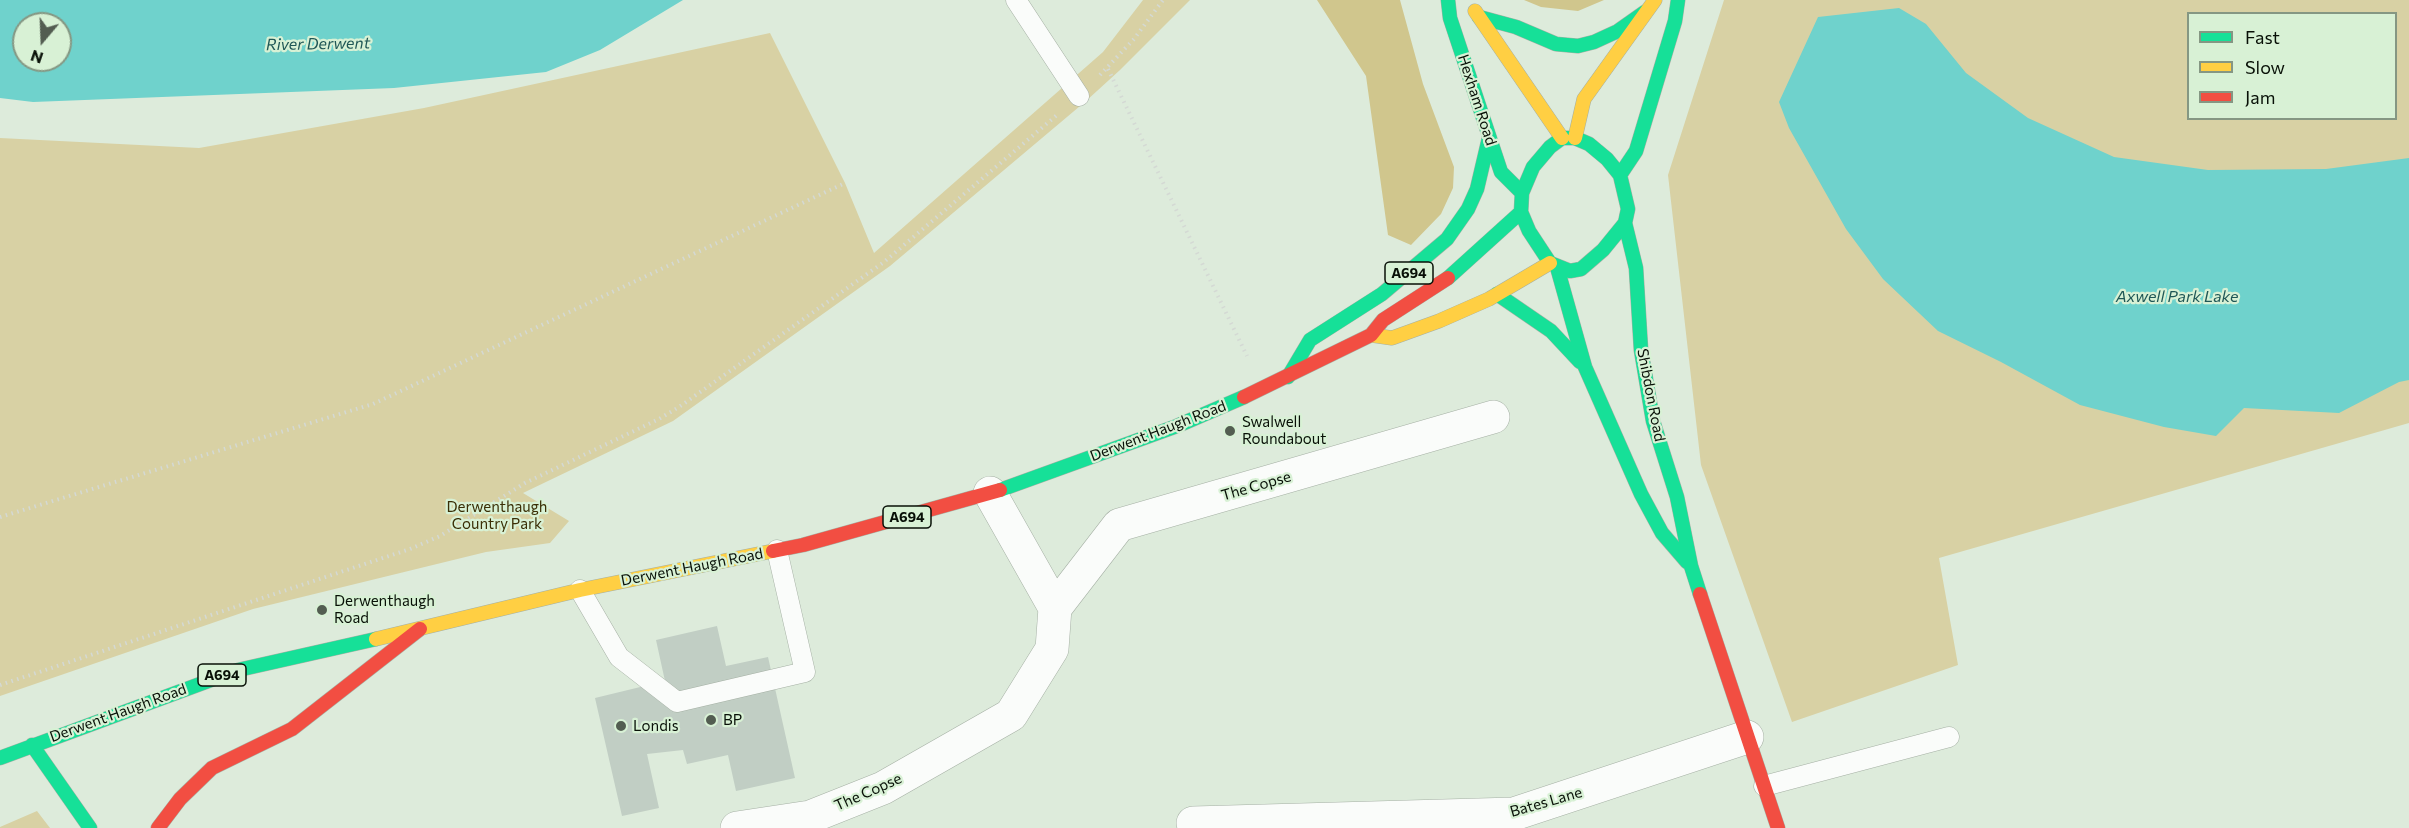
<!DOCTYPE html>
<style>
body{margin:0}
#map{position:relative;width:2409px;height:828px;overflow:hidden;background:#ddebdb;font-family:Commissioner,sans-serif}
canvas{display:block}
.legend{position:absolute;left:2187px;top:12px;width:210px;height:108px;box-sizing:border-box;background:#d8f1d5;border:2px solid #859783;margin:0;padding:8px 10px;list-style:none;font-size:18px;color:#081007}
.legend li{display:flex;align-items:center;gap:12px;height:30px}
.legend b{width:30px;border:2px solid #859783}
.north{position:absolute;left:12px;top:12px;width:60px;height:60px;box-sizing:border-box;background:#d8f1d5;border:2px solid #859783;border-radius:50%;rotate:199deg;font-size:16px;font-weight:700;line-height:24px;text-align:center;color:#081007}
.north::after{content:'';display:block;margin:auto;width:21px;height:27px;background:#535d51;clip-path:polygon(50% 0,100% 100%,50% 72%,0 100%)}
</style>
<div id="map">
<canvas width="2409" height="828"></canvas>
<ul class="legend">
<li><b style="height:8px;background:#16e098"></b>Fast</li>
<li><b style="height:8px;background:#ffcf43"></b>Slow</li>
<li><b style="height:8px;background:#f24e42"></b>Jam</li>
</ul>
<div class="north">N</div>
</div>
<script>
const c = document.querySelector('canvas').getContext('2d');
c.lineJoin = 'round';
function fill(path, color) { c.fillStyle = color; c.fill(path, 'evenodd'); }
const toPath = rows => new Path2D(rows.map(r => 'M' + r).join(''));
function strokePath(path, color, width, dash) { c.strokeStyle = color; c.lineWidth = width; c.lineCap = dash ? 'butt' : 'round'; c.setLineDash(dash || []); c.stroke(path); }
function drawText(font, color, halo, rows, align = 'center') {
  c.font = font + ' Commissioner,sans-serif'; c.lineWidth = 4.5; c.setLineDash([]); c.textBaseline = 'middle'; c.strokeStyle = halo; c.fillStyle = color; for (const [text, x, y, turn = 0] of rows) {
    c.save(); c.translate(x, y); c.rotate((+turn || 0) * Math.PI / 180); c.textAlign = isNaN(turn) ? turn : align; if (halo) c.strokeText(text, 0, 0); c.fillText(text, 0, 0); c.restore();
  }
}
const green = toPath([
 [1143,0,1190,0,1120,70,1086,101,890,266,673,421,523,493,569,521,550,543,486,552,253,609,0,696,0,138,199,148,424,108,770,33,845,183,874,253,1103,52],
 [1724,0,2409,0,2409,423,1939,558,1958,665,1792,722,1701,465,1668,175],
 [2188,14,2396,14,2396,118,2188,118],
 [37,811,50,828,0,828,0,827]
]);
const forest = toPath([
 [1317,0,1400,0,1423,84,1454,167,1453,188,1441,214,1411,245,1388,235,1366,76],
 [1524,0,1604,0,1578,11,1541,7]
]);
const water = toPath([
 [0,0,683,0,600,50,546,72,394,88,33,102,0,98],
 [24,24,60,24,60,60,24,60],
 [1899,8,1926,24,1966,73,2028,118,2114,157,2208,170,2326,169,2409,158,2409,380,2399,382,2339,413,2244,408,2216,436,2164,427,2080,405,2001,362,1938,331,1883,279,1846,229,1789,128,1779,102,1818,17]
]);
const building = toPath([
 [717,626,726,666,768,657,795,778,736,791,728,755,687,764,683,750,647,754,659,808,622,816,595,698,665,681,656,640]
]);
const path = toPath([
 [1108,69,1247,356],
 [1100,75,1134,39,1163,0],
 [0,517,373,404,845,183],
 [0,685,410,549,440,536,525,483,659,419,679,407,884,262,1057,115]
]);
const lane = toPath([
 [1016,0,1079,96],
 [580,590,619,657,677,702,805,672,777,550],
 [1764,786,1949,737]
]);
const street = toPath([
 [990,493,1055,608],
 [1193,823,1514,814,1747,737],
 [737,828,810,817,883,788,1011,715,1052,649,1055,608,1119,525,1493,417]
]);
const fast = toPath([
 [1448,0,1450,18,1501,172,1522,193],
 [1479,17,1516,27,1556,44,1578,46,1594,42,1618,31,1645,12],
 [1562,138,1575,138,1589,144,1607,159,1620,175,1628,209,1625,223,1603,250,1581,269,1570,271,1550,263,1529,231,1521,212,1522,193,1533,167,1550,147,1562,138],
 [1620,175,1636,151,1675,21,1678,0],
 [1625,223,1636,268,1641,350,1653,421,1677,497,1691,566,1700,594],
 [1557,267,1585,367,1641,494,1662,533,1687,562],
 [1448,278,1521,212],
 [1497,294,1551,331,1580,362],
 [1288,377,1310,340,1382,294,1447,239,1468,209,1477,189,1489,138],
 [1000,490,1177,426,1244,397],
 [32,745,90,828],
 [0,758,238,670,376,639]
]);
const slow = toPath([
 [1475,11,1562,138],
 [1575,138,1584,99,1655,0],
 [1371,335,1392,338,1439,321,1489,299,1550,263],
 [376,639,580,590,773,551]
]);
const jam = toPath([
 [1244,397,1371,335,1383,320,1448,278],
 [773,551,803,545,1000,490],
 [1700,594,1778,828],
 [158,828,180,799,212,768,292,729,420,629]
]);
const markers = [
 [1230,431,6,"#535d51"],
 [322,610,6,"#535d51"],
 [711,720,6,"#535d51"],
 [621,726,6,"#535d51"]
];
const shields = [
 [1409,273,48],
 [907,517,48],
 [222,675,48]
];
const shieldNames = [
 ["A694",1409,273],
 ["A694",907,517],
 ["A694",222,675]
];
const streetNames = [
 ["Hexham Road",1477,100,72],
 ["Shibdon Road",1651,395,79],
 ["Derwent Haugh Road",1158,431,-21],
 ["The Copse",1256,486,-16],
 ["Derwent Haugh Road",692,567,-11],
 ["Derwent Haugh Road",118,713,-20],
 ["The Copse",868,792,-24],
 ["Bates Lane",1546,802,-16]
];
const poiNames = [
 ["Swalwell",1242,422],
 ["Roundabout",1242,439],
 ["Derwenthaugh",334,601],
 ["Road",334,618],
 ["BP",723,720],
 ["Londis",633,726]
];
const parkNames = [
 ["Derwenthaugh",497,507],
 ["Country Park",497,524]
];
const waterNames = [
 ["River Derwent",318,44,-1],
 ["Axwell Park Lake",2177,297]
];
fill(green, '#d8d1a4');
fill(forest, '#d0c68d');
fill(water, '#6fd2cc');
fill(building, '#c1cec4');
strokePath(lane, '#a5b0a4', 21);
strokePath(street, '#a5b0a4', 34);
strokePath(fast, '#a5b0a4', 15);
strokePath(slow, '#a5b0a4', 15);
strokePath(jam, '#a5b0a4', 15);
strokePath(path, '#d4d9d4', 4, [1.5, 4.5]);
strokePath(lane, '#fafcfa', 20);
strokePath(street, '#fafcfa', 33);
strokePath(fast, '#16e098', 14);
strokePath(slow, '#ffcf43', 14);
strokePath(jam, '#f24e42', 14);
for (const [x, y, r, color] of markers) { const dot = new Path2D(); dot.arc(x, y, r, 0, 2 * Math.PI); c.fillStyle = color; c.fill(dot); strokePath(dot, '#d8f1d5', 2); }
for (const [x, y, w] of shields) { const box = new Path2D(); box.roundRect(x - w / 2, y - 11, w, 22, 4.5); c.fillStyle = '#d8f1d5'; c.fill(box); strokePath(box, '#081007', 1.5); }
drawText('bold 14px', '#081007', null, shieldNames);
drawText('15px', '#081007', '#d8f1d5', streetNames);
drawText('15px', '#081007', '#d8f1d5', poiNames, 'left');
drawText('15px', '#3a2e05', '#d8f1d5', parkNames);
drawText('italic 16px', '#1f5756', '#d8f1d5', waterNames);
</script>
